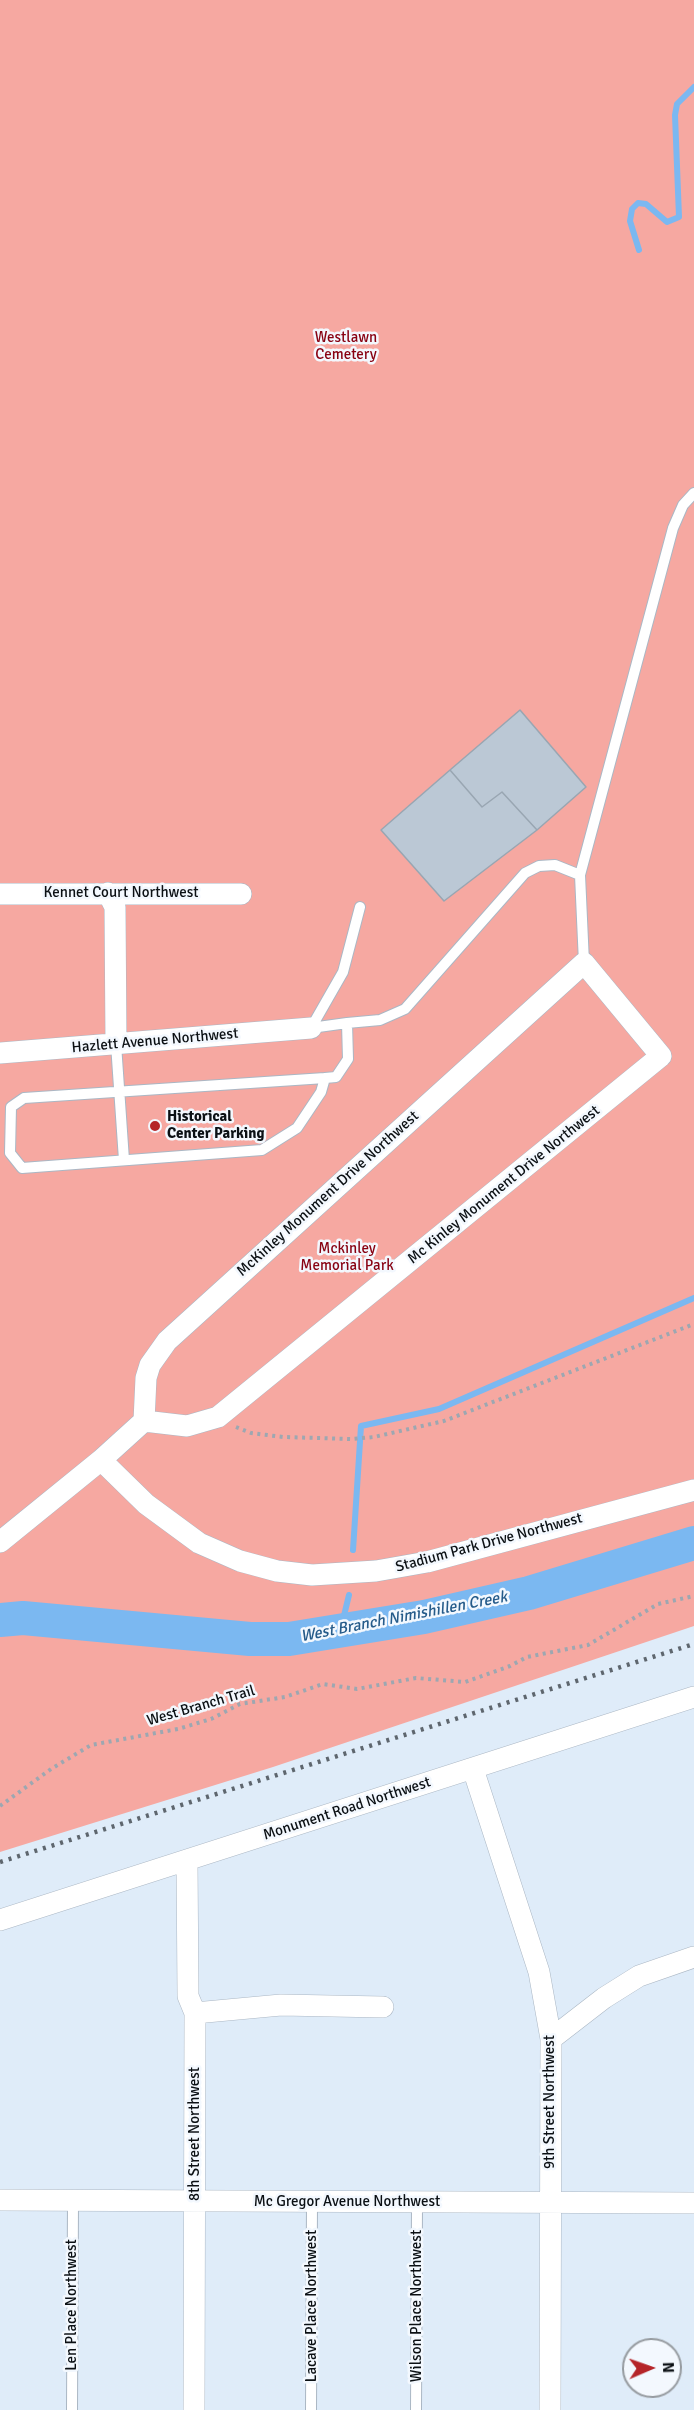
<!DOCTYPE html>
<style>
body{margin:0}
#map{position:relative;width:694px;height:2410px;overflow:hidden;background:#dfecf9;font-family:Signika,sans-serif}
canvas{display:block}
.north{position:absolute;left:622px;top:2338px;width:60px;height:60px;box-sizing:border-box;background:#f3f8fe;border:2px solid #969ba0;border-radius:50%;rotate:88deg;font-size:16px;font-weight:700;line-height:24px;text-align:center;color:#0b1014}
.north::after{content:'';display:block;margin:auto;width:21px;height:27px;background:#b52529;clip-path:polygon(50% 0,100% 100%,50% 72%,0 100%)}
</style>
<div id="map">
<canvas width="694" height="2410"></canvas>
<div class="north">N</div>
</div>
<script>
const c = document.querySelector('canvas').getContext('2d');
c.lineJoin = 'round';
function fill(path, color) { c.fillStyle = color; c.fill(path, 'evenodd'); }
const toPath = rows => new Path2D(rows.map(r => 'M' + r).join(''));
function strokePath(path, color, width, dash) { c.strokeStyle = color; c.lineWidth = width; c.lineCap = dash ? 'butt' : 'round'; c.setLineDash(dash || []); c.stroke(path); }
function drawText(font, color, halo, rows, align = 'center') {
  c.font = font + ' Signika,sans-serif'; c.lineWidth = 5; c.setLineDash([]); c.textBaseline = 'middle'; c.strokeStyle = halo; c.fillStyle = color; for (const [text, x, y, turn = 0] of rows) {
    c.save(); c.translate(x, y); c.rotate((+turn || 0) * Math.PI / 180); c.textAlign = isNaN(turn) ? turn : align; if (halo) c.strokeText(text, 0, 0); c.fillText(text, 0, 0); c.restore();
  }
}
const green = toPath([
 [0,0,694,0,694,1626,273,1767,0,1852]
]);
const stream = toPath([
 [639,250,630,221,632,209,638,203,646,204,667,222,679,217,675,115,677,104,694,87],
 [353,1550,361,1426,439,1409,694,1298],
 [340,1632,349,1595]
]);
const river = toPath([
 [0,1620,23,1618,250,1639,289,1639,424,1617,529,1593,694,1543]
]);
const building = toPath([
 [520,710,586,787,537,830,502,792,482,807,450,770,520,710],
 [450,770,482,807,502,792,537,830,444,901,381,830,450,770]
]);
const path = toPath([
 [236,1427,251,1433,283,1437,351,1439,374,1437,444,1421,694,1324],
 [0,1806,51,1769,91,1745,178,1729,211,1719,240,1704,285,1697,323,1684,357,1689,416,1678,465,1682,510,1666,527,1657,588,1645,658,1604,694,1596]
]);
const service = toPath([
 [580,875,673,528,683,505,694,493],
 [347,1023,380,1020,405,1009,525,873,539,866,555,865,580,875,584,963],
 [311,1028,347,1023,348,1059,336,1077,325,1078,321,1092,297,1128,262,1150,22,1168,10,1153,11,1107,24,1098,325,1078],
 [311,1028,343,972,360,907],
 [116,1044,124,1160],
 [72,2410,73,2201],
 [311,2410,312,2202],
 [416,2410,417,2203]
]);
const minor = toPath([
 [108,893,115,907,116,1044],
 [0,894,241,894],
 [584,963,661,1056,218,1417,187,1426,144,1421,146,1378,150,1365,167,1341,584,963],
 [0,1053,311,1028],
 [101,1460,146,1504,199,1543,240,1561,277,1571,312,1575,376,1571,427,1562,694,1490],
 [0,1542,101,1460,144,1421],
 [473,1769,539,1972,551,2039,550,2410],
 [187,1860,188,1996,195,2013,194,2410],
 [0,1920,694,1697],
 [195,2013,281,2005,383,2007],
 [551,2039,604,1998,639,1976,694,1957],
 [0,2200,694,2203]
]);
const rail = toPath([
 [0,1862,694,1644]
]);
const markers = [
 [155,1126,6,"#b52529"]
];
const parkNames = [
 ["Westlawn",346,338],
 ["Cemetery",346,355],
 ["Mckinley",347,1249],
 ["Memorial Park",347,1266]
];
const streetNames = [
 ["Kennet Court Northwest",121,893],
 ["Hazlett Avenue Northwest",155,1041,-5],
 ["Mc Kinley Monument Drive Northwest",504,1185,-39],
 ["McKinley Monument Drive Northwest",328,1194,-42],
 ["Stadium Park Drive Northwest",489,1543,-15],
 ["West Branch Trail",201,1706,-16],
 ["Monument Road Northwest",347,1809,-18],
 ["9th Street Northwest",550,2102,-90],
 ["8th Street Northwest",195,2134,-90],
 ["Mc Gregor Avenue Northwest",347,2202],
 ["Len Place Northwest",72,2305,-90],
 ["Lacave Place Northwest",312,2306,-90],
 ["Wilson Place Northwest",417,2306,-90]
];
const poiNames = [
 ["Historical",167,1117],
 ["Center Parking",167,1134]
];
const waterNames = [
 ["West Branch Nimishillen Creek",404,1617,-11]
];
fill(green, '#f6a8a1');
strokePath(stream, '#7bb8f1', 6);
strokePath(river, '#7bb8f1', 34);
fill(building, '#bbc8d5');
strokePath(building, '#99a6b2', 1.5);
strokePath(service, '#abb7c4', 12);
strokePath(minor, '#abb7c4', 22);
strokePath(path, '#9da7b1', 4, [3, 4.5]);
strokePath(service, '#fff', 10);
strokePath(minor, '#fff', 21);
strokePath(rail, '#5e666e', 4.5, [3, 6]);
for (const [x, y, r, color] of markers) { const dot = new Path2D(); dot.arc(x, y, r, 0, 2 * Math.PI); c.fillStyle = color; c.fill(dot); strokePath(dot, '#f3f8fe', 2); }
drawText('15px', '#880212', '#f3f8fe', parkNames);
drawText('15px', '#0b1014', '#f3f8fe', streetNames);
drawText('bold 15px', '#0b1014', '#f3f8fe', poiNames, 'left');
drawText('italic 16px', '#255b8a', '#f3f8fe', waterNames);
</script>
